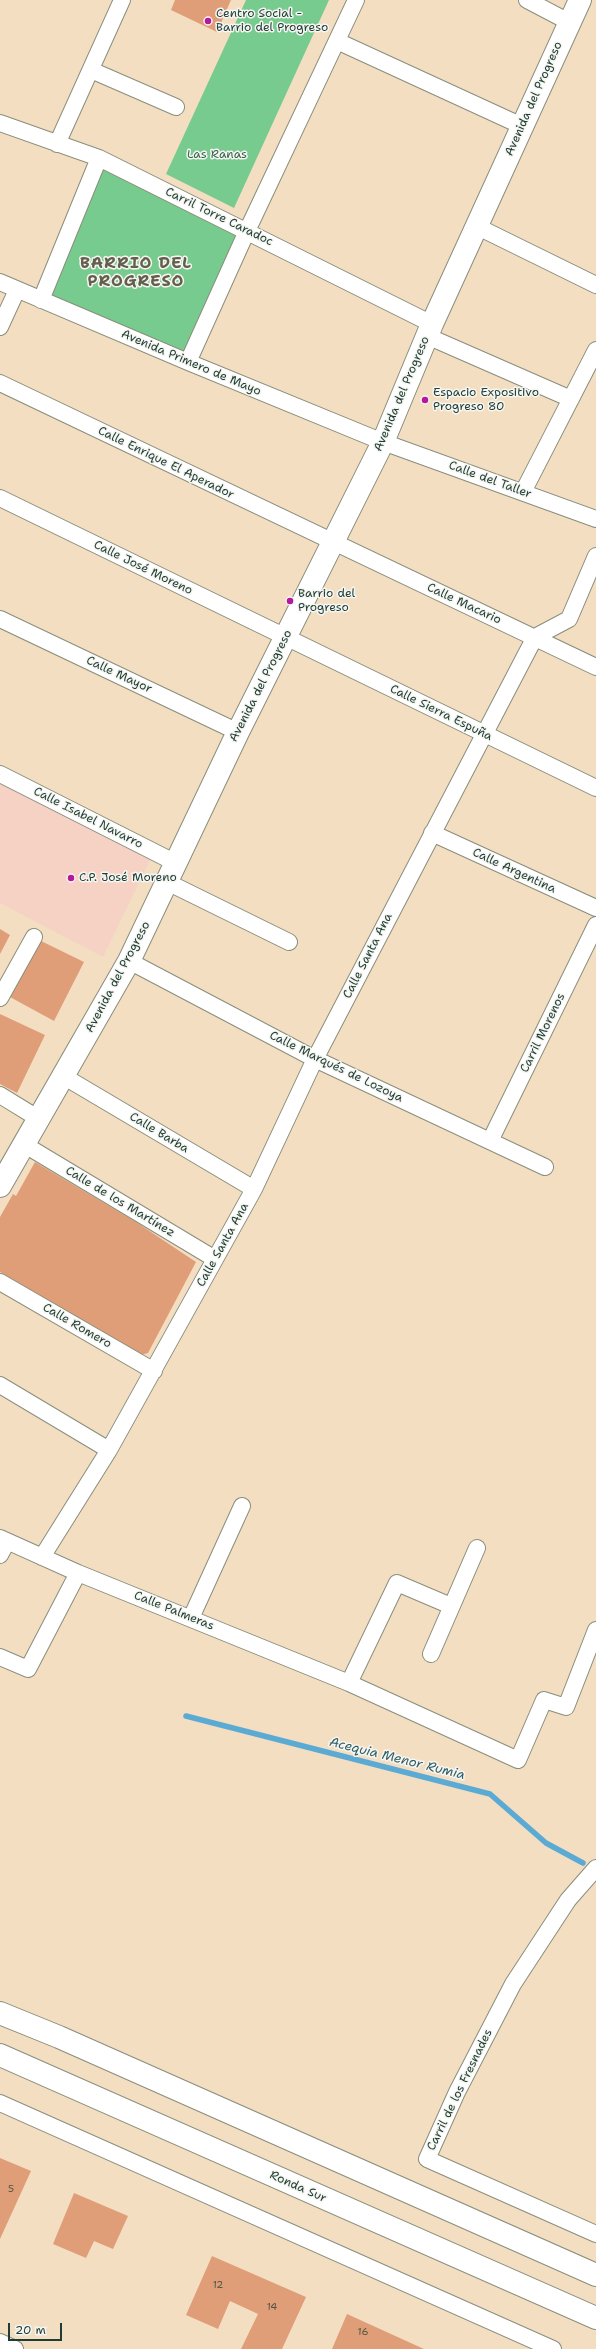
<!DOCTYPE html>
<meta charset="utf-8">
<style>
body{margin:0}
#map{position:relative;width:596px;height:2349px;overflow:hidden;background:#f3dec2;font-family:"Shantell Sans",sans-serif}
canvas{display:block}
.scale{position:absolute;left:8px;top:2323px;width:54px;height:18px;box-sizing:border-box;border:2px solid #1f3d34;border-top:0;padding-left:5px;font-size:12px;line-height:14px;white-space:nowrap;color:#1f3d34;-webkit-text-stroke:3px #f6f6f2;paint-order:stroke}
</style>
<div id="map">
<canvas width="596" height="2349"></canvas>
<div class="scale">20 m</div>
</div>
<script>
const c = document.querySelector('canvas').getContext('2d');
c.lineJoin = 'round';
function fill(path, color) { c.fillStyle = color; c.fill(path, 'evenodd'); }
const toPath = rows => new Path2D(rows.map(r => 'M' + r).join(''));
function strokePath(path, color, width, dash) { c.strokeStyle = color; c.lineWidth = width; c.lineCap = dash ? 'butt' : 'round'; c.setLineDash(dash || []); c.stroke(path); }
function drawText(font, color, halo, rows, align = 'center') {
  c.font = font + ' "Shantell Sans",sans-serif'; c.lineWidth = 3; c.setLineDash([]); c.textBaseline = 'middle'; c.strokeStyle = halo; c.fillStyle = color; for (const [text, x, y, turn = 0] of rows) {
    c.save(); c.translate(x, y); c.rotate((+turn || 0) * Math.PI / 180); c.textAlign = isNaN(turn) ? turn : align; if (halo) c.strokeText(text, 0, 0); c.fillText(text, 0, 0); c.restore();
  }
}
const built = toPath([
 [0,774,154,852,103,957,0,903]
]);
const green = toPath([
 [246,0,329,0,234,208,166,174],
 [99,158,247,231,188,362,41,300]
]);
const stream = toPath([
 [186,1716,490,1794,546,1843,583,1863]
]);
const building = toPath([
 [175,0,231,0,217,32,171,10],
 [0,929,10,935,0,954],
 [39,940,84,962,54,1021,10,997],
 [0,1014,45,1035,17,1093,0,1084],
 [35,1162,136,1222,196,1262,148,1353,141,1355,0,1272,0,1217,13,1194,16,1196],
 [0,2158,31,2171,0,2239],
 [74,2193,128,2216,113,2249,94,2241,86,2258,53,2244],
 [212,2256,306,2297,282,2349,241,2349,258,2314,230,2301,218,2329,186,2315],
 [347,2314,424,2349,332,2349]
]);
const street = toPath([
 [527,0,569,22],
 [337,41,522,126],
 [91,70,176,107],
 [0,123,99,158,432,324],
 [57,144,122,0],
 [476,226,596,285],
 [0,282,188,362,383,442,596,519],
 [41,300,99,158],
 [0,327,17,290],
 [427,336,571,399],
 [188,362,247,231,356,0],
 [0,383,596,667],
 [523,492,596,350],
 [0,498,596,788],
 [0,619,238,732],
 [0,774,176,863],
 [432,833,596,908],
 [167,882,289,942],
 [129,961,315,1059,545,1167],
 [0,998,34,937],
 [63,1076,254,1189],
 [0,1095,39,1119],
 [490,1141,596,925],
 [25,1145,215,1259],
 [0,1282,154,1371],
 [0,1385,109,1450],
 [0,1538,78,1573,349,1683,518,1760,544,1700,566,1707,596,1630],
 [0,1555,7,1542],
 [42,1557,109,1450,254,1189,315,1059,535,637,569,619,596,556],
 [191,1618,242,1506],
 [431,1654,477,1548],
 [0,1657,28,1669,78,1573],
 [349,1683,397,1583,451,1606],
 [596,1868,568,1900,513,1984,457,2092,427,2159,596,2234],
 [0,2103,553,2349],
 [0,2342,15,2349]
]);
const secondary = toPath([
 [0,1186,129,961,238,732,383,442,432,324,580,0]
]);
const primary = toPath([
 [0,2013,59,2037,596,2275],
 [0,2055,596,2318]
]);
const markers = [
 [208,21,4,"#b5179e"],
 [425,400,4,"#b5179e"],
 [290,601,4,"#b5179e"],
 [71,878,4,"#b5179e"]
];
const numberNames = [
 ["5",11,2189],
 ["12",218,2285],
 ["14",272,2307],
 ["16",363,2332]
];
const poiNames = [
 ["Centro Social -",216,14],
 ["Barrio del Progreso",216,28],
 ["Espacio Expositivo",433,393],
 ["Progreso 80",433,407],
 ["Barrio del",298,594],
 ["Progreso",298,608],
 ["C.P. José Moreno",79,878]
];
const streetNames = [
 ["Avenida del Progreso",534,99,-66],
 ["Carril Torre Caradoc",219,217,26],
 ["Avenida Primero de Mayo",191,363,23],
 ["Avenida del Progreso",402,394,-67],
 ["Calle Enrique El Aperador",166,463,26],
 ["Calle del Taller",490,480,20],
 ["Calle José Moreno",143,568,26],
 ["Calle Macario",464,604,25],
 ["Calle Mayor",119,675,25],
 ["Avenida del Progreso",261,686,-63],
 ["Calle Sierra Espuña",441,713,26],
 ["Calle Isabel Navarro",88,818,27],
 ["Calle Argentina",514,871,25],
 ["Calle Santa Ana",368,956,-63],
 ["Avenida del Progreso",118,977,-62],
 ["Carril Morenos",543,1033,-64],
 ["Calle Marqués de Lozoya",336,1067,26],
 ["Calle Barba",159,1133,31],
 ["Calle de los Martínez",120,1202,31],
 ["Calle Santa Ana",223,1245,-61],
 ["Calle Romero",77,1326,30],
 ["Calle Palmeras",174,1611,22],
 ["Carril de los Fresnades",460,2090,-64],
 ["Ronda Sur",298,2187,24]
];
const parkNames = [
 ["Las Ranas",217,155]
];
const waterNames = [
 ["Acequia Menor Rumia",397,1759,14]
];
const districtNames = [
 ["BARRIO DEL",136,264],
 ["PROGRESO",136,282]
];
fill(built, '#f6d2c5');
fill(green, '#78cb8e');
strokePath(stream, '#5aaad4', 5.5);
fill(building, '#e09e78');
strokePath(street, '#898e7b', 18);
strokePath(secondary, '#898e7b', 24);
strokePath(primary, '#898e7b', 24);
strokePath(street, '#fff', 16);
strokePath(secondary, '#fff', 22);
strokePath(primary, '#fff', 22);
for (const [x, y, r, color] of markers) { const dot = new Path2D(); dot.arc(x, y, r, 0, 2 * Math.PI); c.fillStyle = color; c.fill(dot); strokePath(dot, '#f6f6f2', 1.5); }
drawText('10px', '#4f5545', null, numberNames);
drawText('12px', '#1f3d34', '#f6f6f2', poiNames, 'left');
drawText('12px', '#1f3d34', '#f6f6f2', streetNames);
drawText('12px', '#35604a', '#f6f6f2', parkNames);
drawText('italic 13px', '#315e64', '#f6f6f2', waterNames);
c.letterSpacing = '1px';
drawText('bold 16px', '#635f4c', '#f6f6f2', districtNames);
c.letterSpacing = '0px';
</script>
